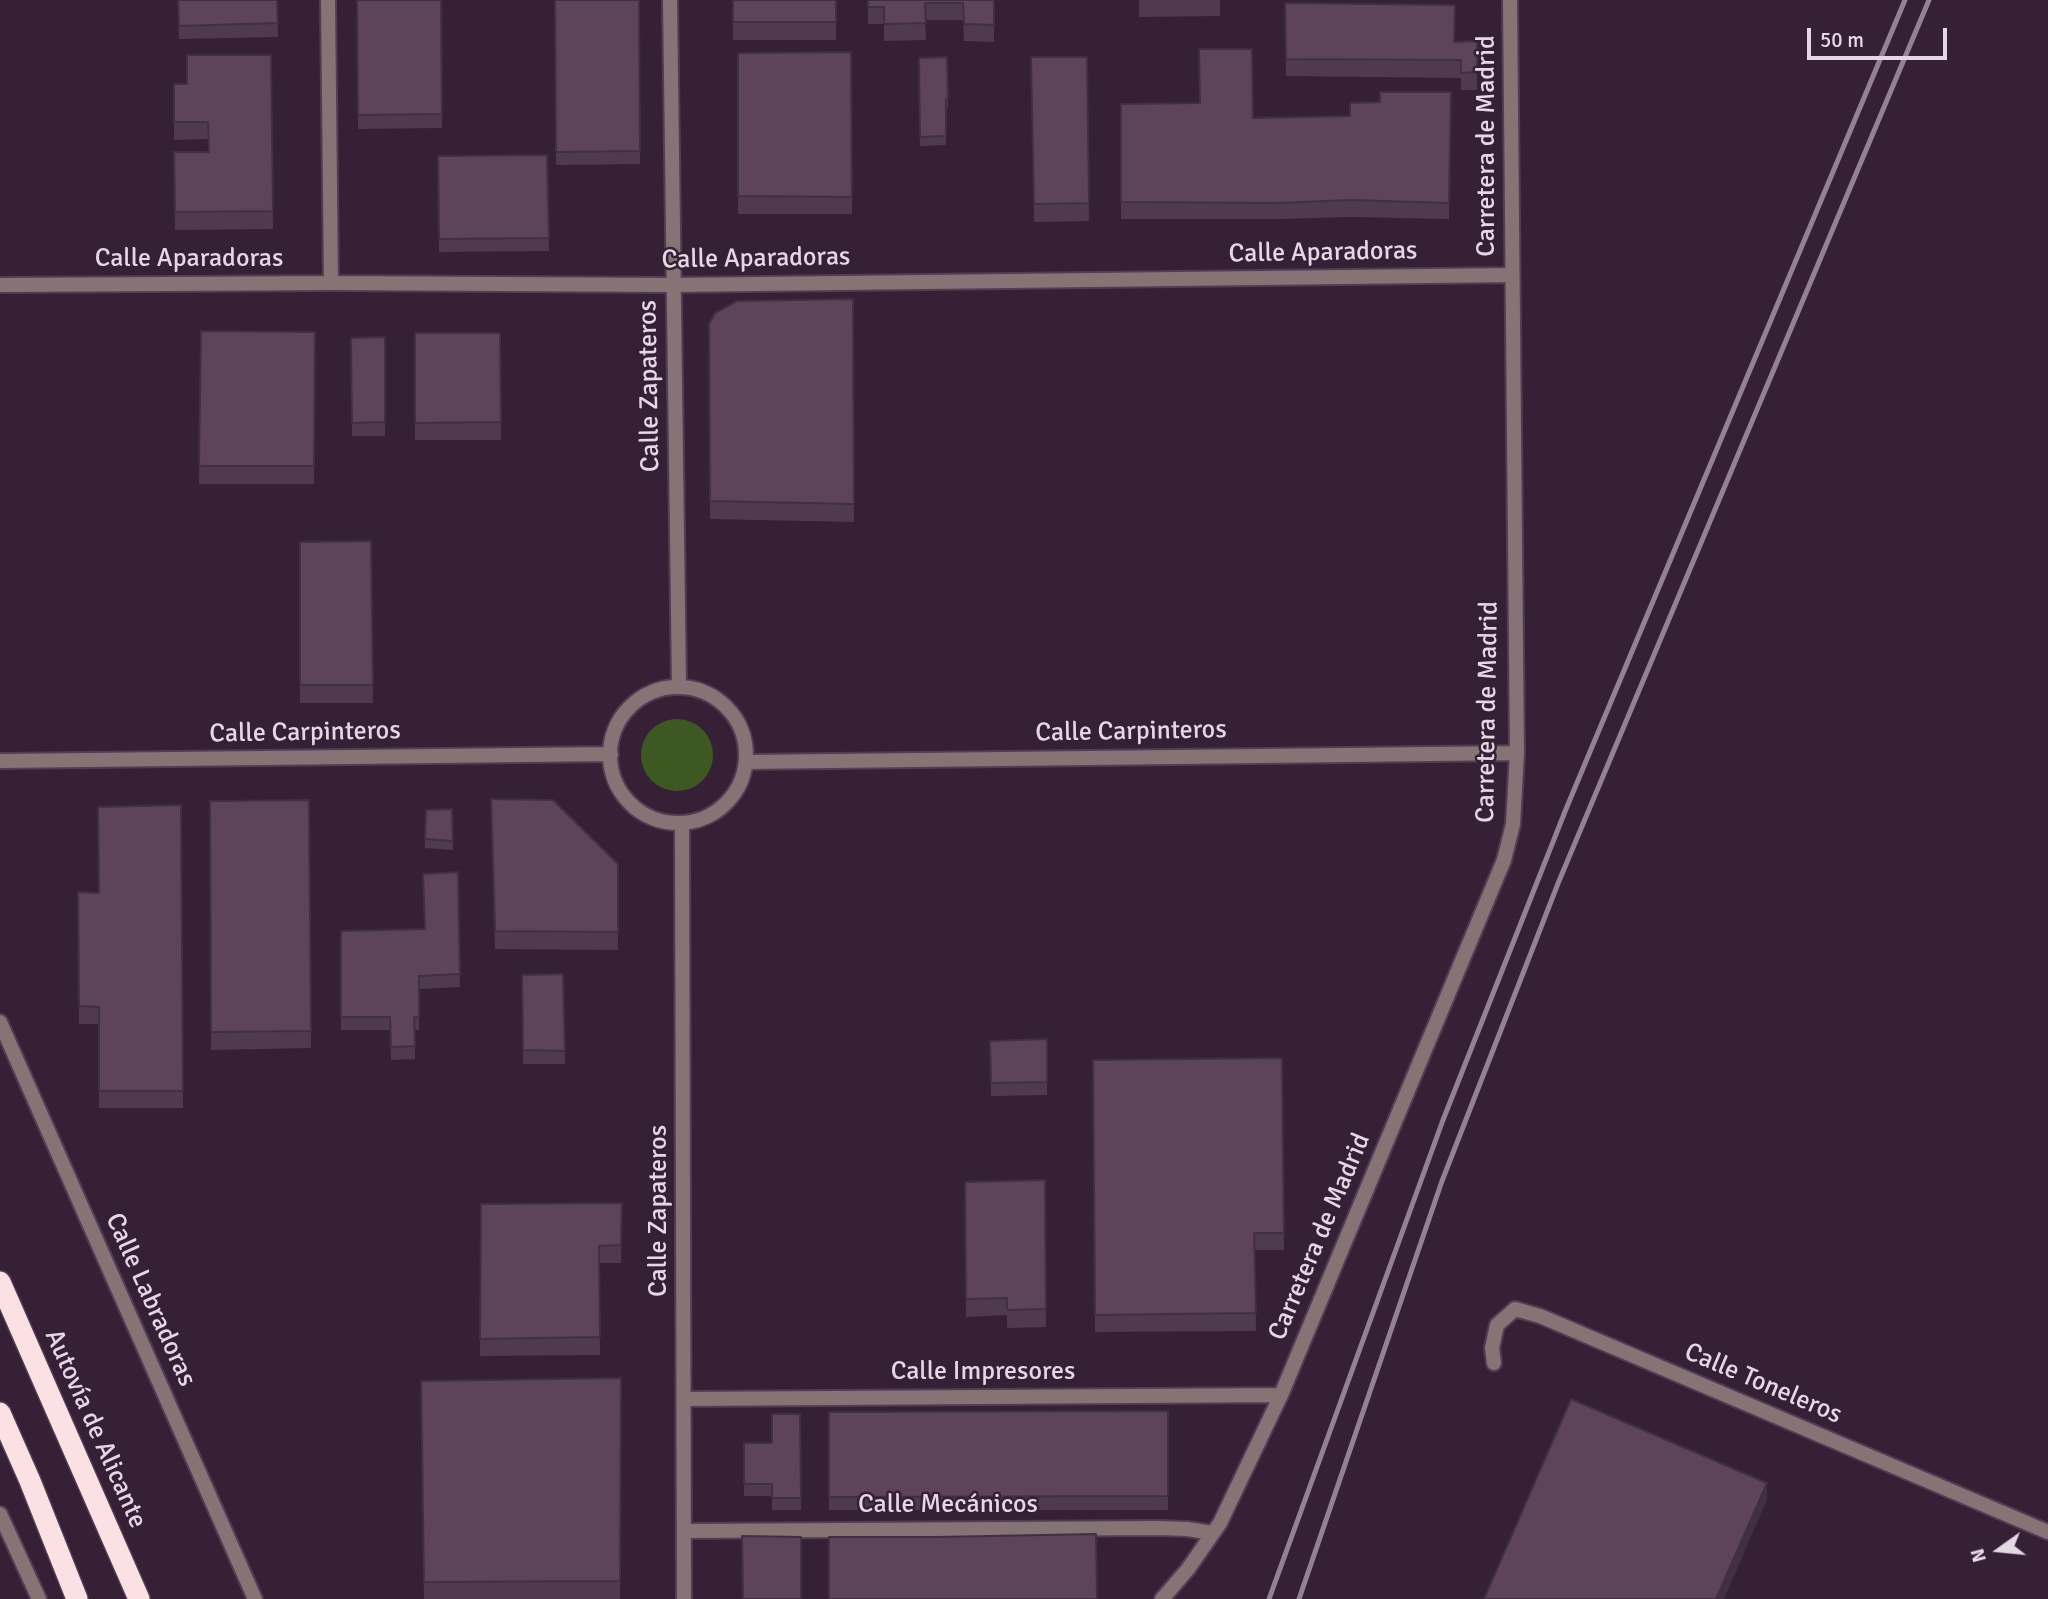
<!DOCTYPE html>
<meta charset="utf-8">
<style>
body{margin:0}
#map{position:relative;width:2048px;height:1599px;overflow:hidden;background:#362036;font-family:Signika,sans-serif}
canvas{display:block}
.north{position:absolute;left:1964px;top:1515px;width:70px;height:70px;-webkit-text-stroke:5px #362036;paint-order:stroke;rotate:255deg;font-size:19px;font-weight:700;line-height:28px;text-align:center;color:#e6d7e5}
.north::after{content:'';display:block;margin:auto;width:24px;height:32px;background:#e6d7e5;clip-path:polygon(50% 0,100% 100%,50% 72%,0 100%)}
.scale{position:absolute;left:1807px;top:28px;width:140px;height:32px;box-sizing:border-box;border:4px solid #e6d7e5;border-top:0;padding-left:9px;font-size:21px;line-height:24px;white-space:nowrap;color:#e6d7e5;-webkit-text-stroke:5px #362036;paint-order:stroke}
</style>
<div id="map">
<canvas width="2048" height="1599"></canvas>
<div class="north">N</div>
<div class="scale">50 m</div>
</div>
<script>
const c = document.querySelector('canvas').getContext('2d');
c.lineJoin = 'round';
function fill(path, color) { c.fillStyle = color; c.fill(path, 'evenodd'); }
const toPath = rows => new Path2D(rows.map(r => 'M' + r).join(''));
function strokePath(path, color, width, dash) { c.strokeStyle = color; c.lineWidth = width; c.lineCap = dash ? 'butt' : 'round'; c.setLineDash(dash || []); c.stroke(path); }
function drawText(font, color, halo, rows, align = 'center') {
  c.font = font + ' Signika,sans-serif'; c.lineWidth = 5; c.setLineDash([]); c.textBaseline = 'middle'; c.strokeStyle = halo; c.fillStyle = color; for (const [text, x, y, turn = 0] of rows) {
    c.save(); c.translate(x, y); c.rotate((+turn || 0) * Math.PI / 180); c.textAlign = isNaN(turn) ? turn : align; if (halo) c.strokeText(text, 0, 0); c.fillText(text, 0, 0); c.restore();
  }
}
const green = toPath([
 '641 755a36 36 0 1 1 72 0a36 36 0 1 1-72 0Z'
]);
const street = toPath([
 [328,0,331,283],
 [670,0,679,687],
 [0,285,331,283,673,285,1512,275],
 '610 755a68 68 0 1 1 136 0a68 68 0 1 1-136 0Z',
 [0,761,611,754],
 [746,762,1517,753],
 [682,824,684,1599],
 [0,1022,255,1599],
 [1494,1363,1492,1348,1497,1325,1515,1309,1540,1316,2048,1532],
 [684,1399,1281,1395],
 [0,1514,39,1599],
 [684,1531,1159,1528,1187,1529,1213,1533],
 [1162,1599,1188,1569,1220,1523,1281,1395,1504,860,1513,824,1517,753,1510,0]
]);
const highway = toPath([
 [0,1282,139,1599],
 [0,1413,30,1481,77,1599]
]);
const rail = toPath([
 [1269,1599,1443,1120,1566,809,1905,0],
 [1299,1599,1442,1181,1559,881,1929,0]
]);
const wall = toPath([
 [178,0,277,0,278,37,179,39],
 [357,0,441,0,442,128,358,129],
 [555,0,639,0,640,164,556,165],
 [733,0,836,0,836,40,733,40],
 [868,0,994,0,994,42,964,41,963,20,925,20,926,40,884,41,884,24,868,24],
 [1139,0,1220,0,1220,16,1139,17],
 [1285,3,1455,42,1477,41,1477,90,1461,90,1461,78,1286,76],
 [851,52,852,214,738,214,738,53],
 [271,55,273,229,175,230,174,152,208,152,208,139,174,140,174,84,187,84],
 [947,57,948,108,946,108,946,145,920,146,919,58],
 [1031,57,1087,57,1089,221,1034,222],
 [1451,92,1449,219,1351,217,1279,219,1121,219,1121,104,1253,118,1350,116,1380,102],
 [547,155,549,251,439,252,438,156],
 [853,299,854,522,710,519,709,324],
 [201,331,315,332,314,484,199,484],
 [415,333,500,333,501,440,415,440],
 [385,337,385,436,352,436,351,338],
 [371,541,373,703,300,703,300,542],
 [309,800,311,1048,211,1050,210,801],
 [181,805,183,1108,99,1108,99,1024,79,1024,78,909,99,893],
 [452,809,453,850,425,848,425,839],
 [491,816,618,864,618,950,495,949],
 [458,872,460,987,419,989,419,1030,415,1030,415,1059,391,1060,390,1030,341,1030,341,931,424,929],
 [563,974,565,1064,523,1064,522,975],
 [1047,1039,1047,1095,991,1096,990,1041],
 [1282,1058,1284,1250,1255,1250,1256,1331,1095,1332,1093,1060],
 [1045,1180,1046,1327,1007,1328,1007,1315,966,1317,965,1182],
 [622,1203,621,1263,599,1263,600,1355,480,1356,481,1204],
 [621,1378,620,1599,424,1599,421,1381],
 [1168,1411,1168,1510,829,1510,829,1412],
 [800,1414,801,1510,772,1510,772,1496,744,1496,744,1443,772,1443]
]);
const shadedWall = toPath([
 [1767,1483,1767,1500,1724,1599,1716,1599]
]);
const building = toPath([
 [178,0,277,0,278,23,179,26,178,0],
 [357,0,441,0,442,114,358,115,357,0],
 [555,0,639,0,640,151,556,152,555,0],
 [733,0,836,0,836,22,733,22,733,0],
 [868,0,994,0,994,25,964,24,963,3,925,3,926,23,884,24,884,7,868,7,868,0],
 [1285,3,1455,5,1454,42,1477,41,1477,72,1461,73,1461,60,1286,59,1285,3],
 [1199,49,1252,49,1253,118,1350,116,1350,103,1380,102,1380,92,1451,92,1449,203,1351,200,1279,203,1121,202,1121,104,1200,103,1199,49],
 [851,52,852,197,738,196,738,53,851,52],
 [187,55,271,55,273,211,175,212,174,152,209,152,208,122,174,122,174,84,187,84,187,55],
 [947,57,948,99,946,99,946,136,920,137,919,58,947,57],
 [1031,57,1087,57,1089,203,1034,204,1031,57],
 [547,155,549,238,439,239,438,156,547,155],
 [853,299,854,504,710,501,709,324,715,313,737,301,853,299],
 [201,331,315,332,314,466,199,466,201,331],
 [415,333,500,333,501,422,415,423,415,333],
 [385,337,385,422,352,423,351,338,385,337],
 [371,541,373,685,300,685,300,542,371,541],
 [491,799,553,800,618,864,618,932,495,931,491,799],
 [309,800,311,1031,211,1032,210,801,309,800],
 [181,805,183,1091,99,1091,99,1007,79,1006,78,892,99,893,98,807,181,805],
 [452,809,453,841,425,839,426,810,452,809],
 [458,872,460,974,419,976,419,1017,414,1017,415,1046,391,1047,390,1017,341,1017,341,931,425,929,423,874,458,872],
 [563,974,565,1051,523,1050,522,975,563,974],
 [1047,1039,1047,1082,991,1083,990,1041,1047,1039],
 [1282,1058,1284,1233,1254,1233,1256,1313,1095,1315,1093,1060,1282,1058],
 [1045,1180,1046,1309,1007,1310,1007,1298,966,1299,965,1182,1045,1180],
 [622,1203,621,1245,599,1246,600,1337,480,1339,481,1204,622,1203],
 [621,1378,620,1581,424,1582,421,1381,621,1378],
 [1571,1399,1767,1483,1716,1599,1484,1599,1571,1399],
 [1168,1411,1168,1496,829,1497,829,1412,1168,1411],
 [772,1414,800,1414,801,1498,772,1498,772,1484,744,1484,744,1443,772,1443,772,1414],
 [1096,1534,1097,1599,829,1599,829,1537,937,1537,1096,1534],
 [742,1536,801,1537,801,1599,743,1599,742,1536]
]);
const streetNames = [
 ["Carretera de Madrid",1487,146,-90],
 ["Calle Aparadoras",1323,253,-1],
 ["Calle Aparadoras",189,259],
 ["Calle Aparadoras",756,259,-1],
 ["Calle Zapateros",650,386,-91],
 ["Carretera de Madrid",1488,712,-89],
 ["Calle Carpinteros",1131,732,-1],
 ["Calle Carpinteros",305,733,-1],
 ["Calle Zapateros",659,1211,-90],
 ["Carretera de Madrid",1320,1237,-67],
 ["Calle Labradoras",150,1300,66],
 ["Calle Impresores",983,1372],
 ["Calle Toneleros",1763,1384,23],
 ["Autovía de Alicante",95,1429,66],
 ["Calle Mecánicos",948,1505]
];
fill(green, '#3e5824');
strokePath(street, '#523d52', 18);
strokePath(highway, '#523d52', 24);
strokePath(street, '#857376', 14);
strokePath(highway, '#fbe0e4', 21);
strokePath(rail, '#948294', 5);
fill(wall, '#503a4e');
fill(shadedWall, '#413040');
fill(building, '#5d445b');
strokePath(building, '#413040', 2);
drawText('26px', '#e6d7e5', '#362036', streetNames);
</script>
